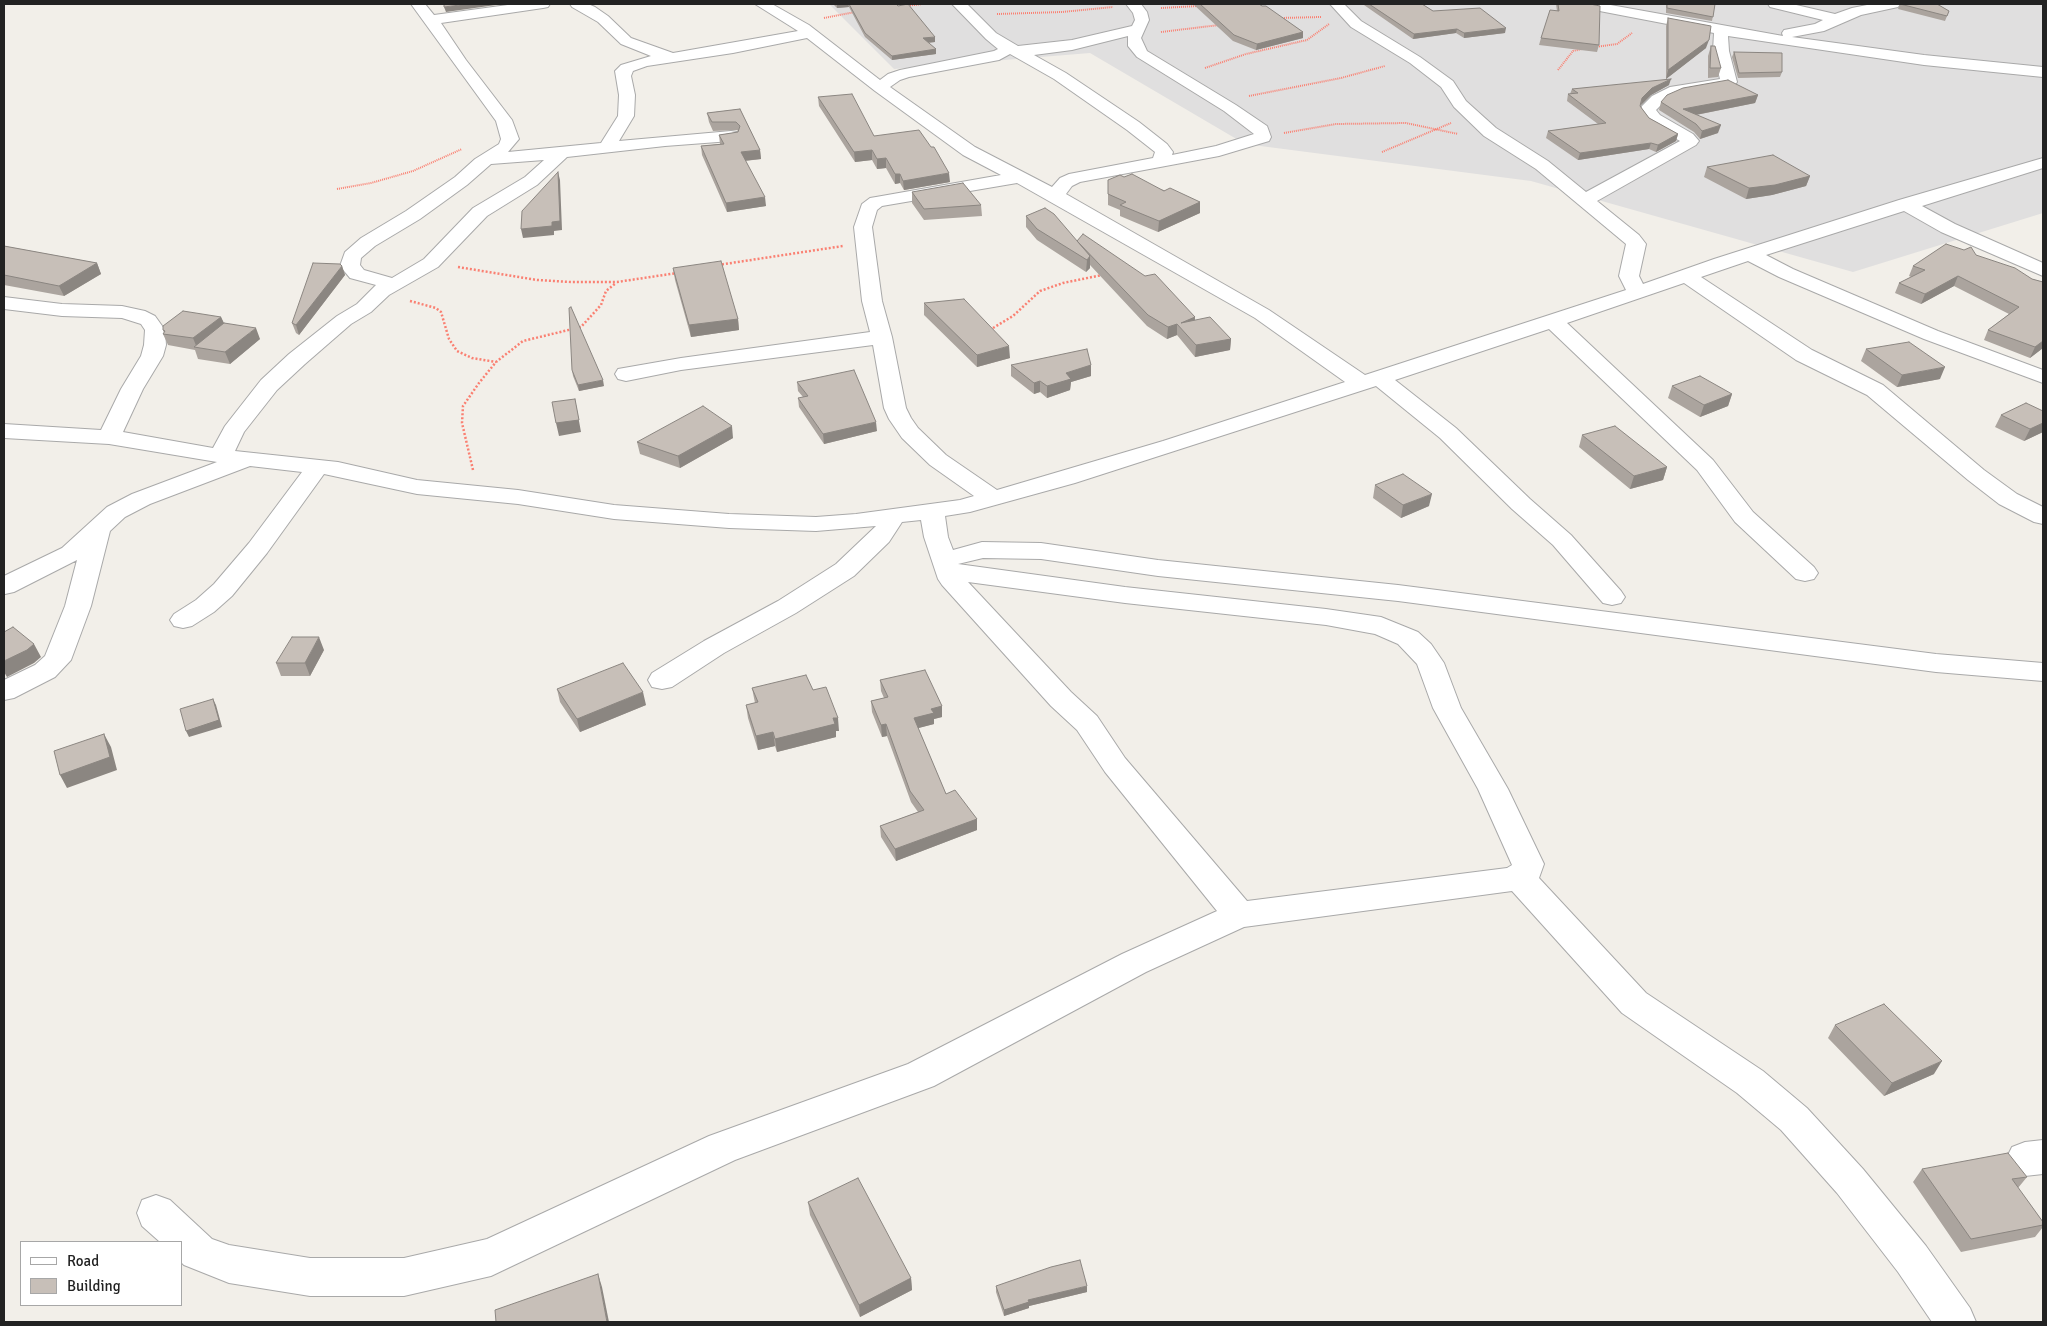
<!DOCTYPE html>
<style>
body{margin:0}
#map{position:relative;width:2047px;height:1326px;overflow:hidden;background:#f2efe9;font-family:Signika,sans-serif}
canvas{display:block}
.frame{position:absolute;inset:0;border:5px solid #222;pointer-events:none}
.legend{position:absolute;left:20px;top:1241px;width:162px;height:65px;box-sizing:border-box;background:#fff;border:1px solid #a7a7a7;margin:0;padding:6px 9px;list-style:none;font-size:15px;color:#222}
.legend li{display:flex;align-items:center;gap:10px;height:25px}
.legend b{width:25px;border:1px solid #a7a7a7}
</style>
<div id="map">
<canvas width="2047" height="1326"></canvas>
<div class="frame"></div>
<ul class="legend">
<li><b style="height:6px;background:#fff"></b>Road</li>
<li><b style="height:14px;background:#c7bfb8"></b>Building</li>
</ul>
</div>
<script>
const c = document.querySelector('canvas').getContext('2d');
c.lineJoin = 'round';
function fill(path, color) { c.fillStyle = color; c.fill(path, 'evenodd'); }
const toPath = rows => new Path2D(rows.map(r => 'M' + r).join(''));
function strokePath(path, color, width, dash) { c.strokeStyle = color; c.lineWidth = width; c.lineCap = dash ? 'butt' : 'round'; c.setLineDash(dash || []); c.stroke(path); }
const residential = toPath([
 [829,4,2043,4,2043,213,1853,272,1531,181,1245,144,1090,53,894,69]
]);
const pathFar1 = toPath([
 [906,6,922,4],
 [1161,8,1198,6],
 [997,14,1062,12,1113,7],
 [824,18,855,12],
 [1280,18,1321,17],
 [1161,32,1219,25],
 [1595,47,1617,44,1632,33],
 [1205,68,1246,54,1307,40,1329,24],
 [1558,70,1573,51,1582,49],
 [1249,96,1341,78,1385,66],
 [1284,133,1336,124,1406,123,1458,134],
 [1382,152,1451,123],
 [337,189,371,183,413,171,462,149]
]);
const path = toPath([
 [718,265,843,246],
 [458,267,537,280,571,282,617,282,677,273],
 [410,301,436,308,441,312,449,339,457,351,472,358,496,362],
 [993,328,1013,316,1040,291,1063,283,1102,275],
 [473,470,462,423,463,406,479,383,496,362,523,341,581,327,601,305,606,291,616,283]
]);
const minor = toPath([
 [411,4,425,4,434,15,515,4,550,4,548,7,543,8,441,23,466,60,512,120,519,139,508,152,601,143,618,116,619,95,615,71,621,65,651,56,621,44,598,22,572,7,570,4,588,4,595,7,608,16,631,38,673,53,798,31,755,4,772,4,809,25,880,80,888,74,900,70,994,51,998,49,986,39,952,4,967,4,996,33,1018,46,1072,40,1132,26,1135,20,1133,13,1126,4,1141,4,1147,12,1149,20,1141,38,1147,51,1236,105,1267,126,1271,137,1269,141,1219,156,1080,182,1072,186,1066,194,1269,310,1365,375,1626,290,1619,276,1626,244,1536,169,1484,136,1454,107,1441,87,1410,63,1351,27,1330,4,1344,4,1361,21,1420,57,1453,81,1466,101,1496,128,1548,161,1586,192,1680,141,1648,123,1640,113,1642,106,1652,96,1670,87,1720,79,1713,51,1714,33,1584,8,1579,7,1577,4,1605,4,1783,36,1782,33,1784,30,1815,24,1823,20,1770,7,1768,4,1792,4,1835,14,1852,8,1872,4,1900,4,1898,7,1861,15,1824,31,1792,37,1924,55,2043,67,2043,77,1924,65,1728,36,1729,51,1737,82,1735,85,1680,94,1664,102,1656,110,1660,115,1693,134,1699,141,1696,145,1597,201,1639,235,1646,244,1639,276,1643,284,1714,259,1899,200,2043,158,2043,168,1922,206,1955,224,2043,263,2043,276,1941,232,1904,211,1766,255,1793,269,1938,331,2043,370,2043,383,1924,339,1779,277,1748,261,1701,277,1812,350,1883,385,1984,470,2017,494,2043,507,2043,524,2034,522,1999,504,1968,480,1867,395,1796,360,1684,283,1567,323,1713,460,1753,512,1814,567,1818,573,1814,579,1805,581,1796,579,1735,522,1697,470,1549,329,1395,380,1456,428,1530,499,1571,535,1621,591,1625,597,1621,603,1612,605,1603,603,1553,545,1512,509,1440,438,1376,386,1075,483,970,512,945,516,948,537,953,550,982,542,1041,543,1158,560,1398,585,1936,654,2043,663,2043,681,1936,672,1398,601,1158,576,1041,559,983,558,958,564,1125,587,1326,609,1381,617,1418,632,1431,644,1444,663,1461,708,1508,789,1544,864,1539,878,1646,993,1763,1071,1807,1108,1863,1169,1926,1246,1970,1308,1976,1322,1932,1322,1898,1272,1837,1193,1781,1130,1737,1093,1622,1013,1512,891,1244,927,1146,972,934,1086,735,1160,491,1276,404,1296,310,1296,229,1283,184,1265,181,1262,181,1242,160,1242,142,1226,137,1213,142,1200,156,1195,170,1200,212,1239,229,1245,310,1258,404,1258,487,1239,709,1136,908,1064,1122,954,1217,911,1105,772,1077,730,1051,706,942,585,938,579,924,537,921,520,902,522,889,542,854,576,796,613,724,653,672,687,662,689,652,687,648,680,652,673,704,641,778,601,836,564,876,526,816,531,729,528,614,519,518,504,417,494,324,474,267,553,232,596,214,612,192,626,183,628,174,626,170,620,174,614,196,600,214,584,249,543,302,472,250,466,150,504,125,517,110,531,91,606,71,660,55,677,14,698,4,700,4,680,35,665,45,656,65,606,77,560,14,592,5,594,4,576,62,548,107,507,132,494,217,462,109,444,4,438,4,424,101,430,121,389,141,356,144,345,145,330,141,324,122,318,62,316,4,309,4,297,62,304,122,306,145,311,155,316,165,330,166,345,163,356,143,389,123,432,213,448,225,426,261,380,289,354,337,316,357,304,376,285,350,278,340,266,345,252,361,238,406,211,455,177,475,159,499,144,501,139,496,121,411,4],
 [1128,36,1128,46,1137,57,1224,111,1254,134,1216,146,1172,155,1173,152,1167,144,1139,122,1066,73,1034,55,1072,50,1128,36],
 [807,38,875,91,963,155,1001,175,876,197,870,198,862,204,854,227,862,301,870,332,681,358,618,369,615,374,618,379,626,381,681,370,873,345,884,408,889,419,902,438,930,465,974,496,960,500,856,514,816,517,729,514,614,505,518,490,417,480,338,462,235,451,244,432,277,390,305,364,351,324,371,312,389,295,438,267,487,216,537,185,567,157,665,146,731,141,737,140,739,136,737,132,731,131,619,141,634,116,635,95,631,76,633,71,647,66,733,53,807,38],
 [1010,54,1054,79,1127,130,1155,152,1153,158,1069,174,1060,178,1052,187,975,147,890,87,900,80,909,77,999,60,1010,54],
 [544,160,525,177,473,208,424,259,392,278,364,270,360,265,361,258,375,246,420,219,467,185,491,164,544,160],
 [1017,183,1255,318,1345,382,1163,441,997,490,946,455,918,428,911,418,906,408,892,337,882,301,872,227,877,210,882,206,1017,183],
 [968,582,1125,603,1326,625,1375,634,1398,644,1417,664,1433,708,1478,789,1512,865,1507,868,1247,901,1125,758,1097,716,1071,692,968,582],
 [2043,1140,2043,1174,2025,1176,2012,1171,2006,1159,2012,1147,2025,1142,2043,1140]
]);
const wall = toPath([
 [833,4,896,4,935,42,928,43,936,49,936,54,892,60,865,37,849,7,837,8],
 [1193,4,1259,4,1303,32,1303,38,1256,50,1233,41],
 [1364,4,1422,4,1433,11,1505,33,1464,38,1456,33,1413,39,1364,5],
 [1556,4,1590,4,1599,45,1597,52,1539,45,1541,38,1557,11],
 [1666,4,1715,4,1712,21,1666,13],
 [1900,4,1939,5,1949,11,1945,21,1898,9],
 [1668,18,1706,48,1666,79,1666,26],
 [1711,46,1721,68,1718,77,1708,78,1708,56],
 [1734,52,1782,72,1780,77,1738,78,1732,57],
 [1669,85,1651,95,1640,106,1649,118,1678,134,1676,141,1656,152,1649,149,1578,160,1546,138,1548,131,1598,124,1567,101,1568,94,1570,94,1572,89],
 [1758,95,1755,103,1696,115,1718,133,1700,139,1694,132,1659,110,1661,102],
 [818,97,874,136,950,182,904,190,900,183,895,184,886,168,877,169,872,160,855,162,819,106],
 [740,109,760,150,761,159,745,161,766,206,727,212,702,155,701,146,720,144,719,135,738,132,738,131,737,130,713,131,709,122,707,113],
 [1707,167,1810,176,1806,186,1772,195,1746,199,1704,177],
 [1124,177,1200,202,1200,213,1158,232,1120,216,1120,210,1108,205,1108,180],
 [912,192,981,205,982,216,924,220,912,203],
 [1026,216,1077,241,1195,317,1195,320,1231,339,1230,350,1195,357,1177,335,1167,339,1147,326,1090,265,1090,268,1086,272,1037,240,1026,227],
 [4,246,97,263,101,274,64,296,4,285],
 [1976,255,2032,279,2043,282,2043,348,2030,358,1984,340,1988,330,2009,314,1954,286,1921,304,1895,293,1899,283,1911,277,1909,276,1913,266],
 [342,266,345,275,299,335,296,333,292,323],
 [673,268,738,319,739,330,691,337,675,280],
 [924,303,1010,358,977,367,924,315],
 [221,317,224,323,260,339,230,364,198,359,195,350,168,345,163,334,164,333,163,330],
 [1866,349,1940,379,1897,387,1861,361],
 [1011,365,1091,365,1091,376,1071,382,1070,390,1047,398,1040,392,1034,394,1011,376],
 [572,370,604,386,579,391,573,376],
 [797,382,877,431,824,444,799,407,798,398,803,397,798,391],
 [1672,386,1732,394,1728,406,1700,417,1668,398],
 [2043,411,2043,432,2024,441,1995,427,2001,415],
 [1582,435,1667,467,1663,480,1630,489,1579,447],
 [733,438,680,468,640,454,637,442],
 [1375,485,1429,506,1401,518,1373,498],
 [324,650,310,676,281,676,276,663],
 [880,680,942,706,942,717,934,719,934,724,918,728,946,794,977,819,977,830,896,861,881,837,880,826,918,812,911,802,887,736,882,737,872,712,871,701,884,698,881,691],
 [752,688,813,690,839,731,836,731,836,737,777,752,775,746,758,750,748,718,746,705,755,703],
 [557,689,646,705,580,732,560,702],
 [1835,1025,1934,1074,1884,1096,1828,1038],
 [1922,1169,2027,1177,2018,1188,2043,1222,2043,1227,2035,1237,1961,1252,1913,1182],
 [808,1202,911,1278,912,1290,860,1317,810,1215],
 [996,1286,1087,1292,1029,1306,1029,1308,1004,1316,996,1292]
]);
const shadedWall = toPath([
 [468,4,503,4,446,12,444,7],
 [837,4,848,4,849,7,837,8],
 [1506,28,1505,33,1464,38,1464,33],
 [1457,29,1456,33,1413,39,1414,34],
 [1303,32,1303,38,1256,50,1257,44],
 [935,37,935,42,923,43,923,38],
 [1709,40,1706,48,1666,79,1668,70],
 [936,49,936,54,892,60,892,56],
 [1671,79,1669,85,1651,95,1641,105,1642,98,1652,88],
 [1758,95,1755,103,1685,117,1683,109],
 [1721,125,1718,133,1700,139,1702,131],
 [1678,134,1676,141,1656,152,1658,145],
 [1651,143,1649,149,1578,160,1580,153],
 [760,150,761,159,742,161,741,152],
 [872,150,872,160,855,162,854,152],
 [886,158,886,168,877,169,877,159],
 [558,172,560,180,562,230,554,231,554,235,523,238,521,229,552,222],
 [949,173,950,182,904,190,903,181],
 [895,174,900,174,900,183,895,184],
 [1810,176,1806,186,1772,195,1746,199,1749,188],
 [765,197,766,206,727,212,726,203],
 [1200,202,1200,213,1158,232,1159,221],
 [1090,256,1090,268,1086,272,1087,260],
 [97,263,101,274,64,296,59,286],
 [342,266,345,275,299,335,296,325],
 [1958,276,1954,286,1921,304,1925,294],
 [221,317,226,328,197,348,193,338],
 [1195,317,1194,329,1181,323],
 [738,319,739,330,691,337,689,325],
 [1177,324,1177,335,1167,339,1168,327],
 [256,328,260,339,230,364,225,352],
 [1231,339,1230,350,1195,357,1196,345],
 [2043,341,2043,348,2030,358,2035,347],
 [1009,346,1010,358,977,367,977,355],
 [1091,365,1091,376,1071,382,1070,390,1047,398,1047,386,1066,373],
 [1945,367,1940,379,1897,387,1902,375],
 [603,380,604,386,579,391,578,385],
 [1040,381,1040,392,1034,394,1034,383],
 [1732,394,1728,406,1700,417,1704,405],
 [575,399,581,432,559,436,556,423],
 [876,422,877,431,824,444,823,434],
 [2043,423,2043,432,2024,441,2030,429],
 [732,426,733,438,680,468,678,456],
 [1667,467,1663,480,1630,489,1634,476],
 [1432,494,1429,506,1401,518,1403,505],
 [319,637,324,650,310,676,305,663],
 [34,644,41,657,34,663,7,677,4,672,4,661],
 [643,692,646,705,580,732,577,719],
 [213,699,216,705,222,727,189,737,186,731],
 [942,706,942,717,934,719,934,724,915,729,914,718,931,709],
 [833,718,838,718,839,731,836,731,836,737,777,752,775,739],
 [886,724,887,736,882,737,881,725],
 [773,732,775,746,758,750,756,736],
 [104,734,111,747,117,770,67,788,60,775],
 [977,819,977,830,896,861,895,849],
 [1942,1061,1934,1074,1884,1096,1892,1083],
 [598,1274,602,1287,609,1322,607,1322],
 [911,1278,912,1290,860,1317,859,1305],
 [1087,1286,1087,1292,1029,1306,1029,1308,1004,1316,1004,1310,1028,1300]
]);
const building = toPath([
 [444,4,468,4,444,7,444,4],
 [849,4,896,4,898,6,908,4,935,37,923,38,936,49,892,56,865,33,849,4],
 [1200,4,1259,4,1262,6,1266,6,1303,32,1257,44,1234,35,1200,4],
 [1369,4,1422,4,1433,11,1480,8,1506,28,1464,33,1457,29,1414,34,1369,4],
 [1558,4,1590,4,1600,6,1599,45,1541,38,1550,10,1559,11,1558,4],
 [1667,4,1715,4,1713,17,1667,8,1667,4],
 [1900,4,1937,4,1949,11,1947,16,1900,4],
 [1668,18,1711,26,1709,40,1668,70,1668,18],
 [1711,46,1715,46,1721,68,1710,68,1711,46],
 [1734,52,1782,53,1782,72,1739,73,1734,52],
 [1671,79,1652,88,1642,98,1640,106,1649,118,1678,134,1658,145,1651,143,1580,153,1548,131,1606,123,1568,94,1578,93,1572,89,1671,79],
 [1728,80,1758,95,1683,109,1721,125,1702,131,1696,124,1661,102,1667,95,1683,88,1728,80],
 [852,94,874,136,919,130,931,147,934,147,949,173,903,181,900,174,895,174,886,158,877,159,872,150,854,152,818,97,852,94],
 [740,109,760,150,741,152,765,197,726,203,701,146,724,144,719,135,738,132,740,126,736,122,712,122,707,113,740,109],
 [1773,155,1810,176,1775,185,1749,188,1707,167,1773,155],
 [558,172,560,221,552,222,552,226,521,229,522,211,558,172],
 [1132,174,1164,191,1170,188,1200,202,1159,221,1120,205,1126,202,1108,194,1108,180,1120,175,1124,177,1132,174],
 [963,183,981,205,924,209,912,192,963,183],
 [1045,208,1054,214,1090,256,1087,260,1037,229,1026,216,1045,208],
 [1083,234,1145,276,1155,274,1195,317,1181,323,1210,317,1231,339,1196,345,1177,324,1168,327,1148,315,1077,241,1083,234],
 [1946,244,1964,250,1971,247,1976,255,2015,268,2032,279,2043,282,2043,341,2035,347,1988,330,2019,307,1958,276,1925,294,1899,283,1925,270,1913,266,1946,244],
 [4,246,97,263,59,286,4,275,4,246],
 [721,261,738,319,689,325,673,268,721,261],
 [313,263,340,264,342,266,296,325,292,323,313,263],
 [964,299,1009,346,977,355,924,303,964,299],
 [571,307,603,380,578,385,572,370,569,308,571,307],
 [183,311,221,317,193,338,163,334,165,331,163,330,163,326,183,311],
 [224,323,256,328,225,352,194,347,224,323],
 [1909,342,1945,367,1902,375,1866,349,1909,342],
 [1087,349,1091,365,1066,373,1071,379,1047,386,1040,381,1034,383,1011,365,1087,349],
 [854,370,876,422,823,434,798,398,808,396,797,382,854,370],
 [1700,376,1732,394,1704,405,1672,386,1700,376],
 [575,399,579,420,556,423,552,402,575,399],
 [2026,403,2043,411,2043,423,2030,429,2001,415,2026,403],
 [703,406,732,426,678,456,637,442,703,406],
 [1615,426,1667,467,1634,476,1582,435,1615,426],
 [1403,474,1432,494,1403,505,1375,485,1403,474],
 [13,627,34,644,27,650,4,661,4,632,13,627],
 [292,637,319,637,305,663,276,663,292,637],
 [623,663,643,692,577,719,557,689,623,663],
 [925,670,942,706,931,709,934,713,914,718,946,794,955,790,977,819,895,849,880,826,924,810,910,791,886,724,881,725,871,701,888,697,880,680,925,670],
 [806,675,813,690,826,687,838,718,833,718,835,724,775,739,773,732,756,736,746,705,758,702,752,688,806,675],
 [213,699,219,720,186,731,180,709,213,699],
 [104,734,110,757,60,775,54,751,104,734],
 [1884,1004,1942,1061,1892,1083,1835,1025,1884,1004],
 [2008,1153,2027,1177,2012,1179,2043,1222,2043,1225,1971,1239,1922,1169,2008,1153],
 [858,1178,911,1278,859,1305,808,1202,858,1178],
 [1080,1260,1087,1286,1028,1300,1029,1302,1004,1310,996,1286,1051,1267,1080,1260],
 [598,1274,607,1322,494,1322,496,1322,495,1310,598,1274]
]);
fill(residential, '#e0dfdf');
strokePath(minor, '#a9a9a9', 2);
strokePath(pathFar1, '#fa8072', 2, [1, 1]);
strokePath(path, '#fa8072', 2.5, [2, 2]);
fill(minor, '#fff');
fill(wall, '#aba49e');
fill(shadedWall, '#8b8681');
fill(building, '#c7bfb8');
strokePath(building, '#8b8681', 1);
</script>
